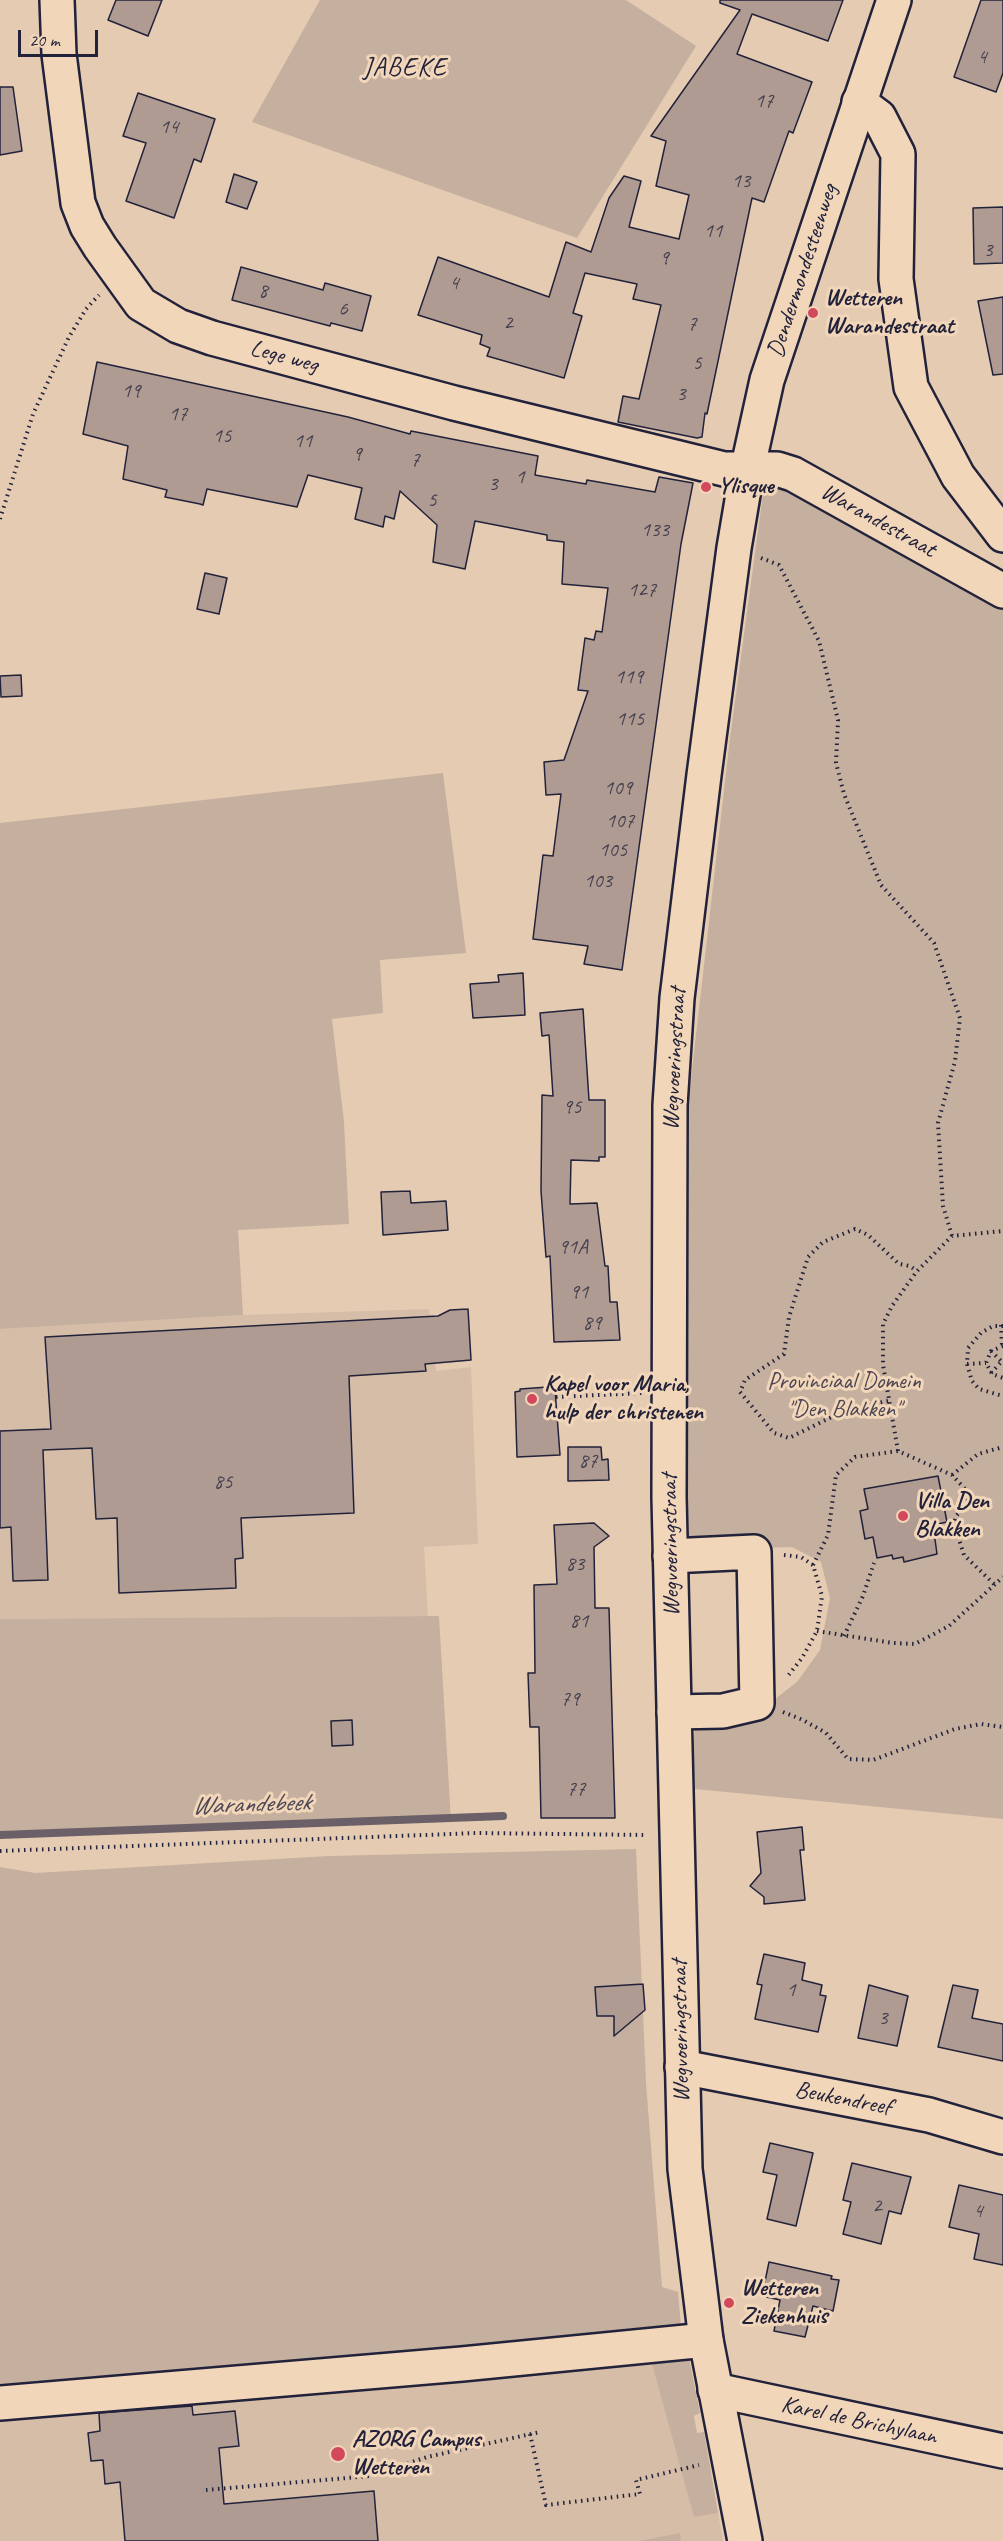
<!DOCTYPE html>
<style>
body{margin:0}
#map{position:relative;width:1003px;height:2541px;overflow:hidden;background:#e5cbb2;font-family:Caveat,sans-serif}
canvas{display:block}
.scale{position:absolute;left:18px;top:30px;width:80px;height:27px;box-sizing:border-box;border:3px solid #22223b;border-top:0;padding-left:8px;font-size:18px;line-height:21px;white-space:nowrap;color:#22223b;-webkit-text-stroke:4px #f2d6b9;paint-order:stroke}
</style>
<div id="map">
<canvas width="1003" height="2541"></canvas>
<div class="scale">20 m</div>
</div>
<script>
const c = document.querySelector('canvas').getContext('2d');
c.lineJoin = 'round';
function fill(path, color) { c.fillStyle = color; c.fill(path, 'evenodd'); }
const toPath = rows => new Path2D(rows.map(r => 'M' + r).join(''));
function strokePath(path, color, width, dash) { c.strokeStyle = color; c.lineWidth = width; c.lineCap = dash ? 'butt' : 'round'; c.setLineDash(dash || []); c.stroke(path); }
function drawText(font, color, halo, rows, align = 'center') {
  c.font = font + ' Caveat,sans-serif'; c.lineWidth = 6; c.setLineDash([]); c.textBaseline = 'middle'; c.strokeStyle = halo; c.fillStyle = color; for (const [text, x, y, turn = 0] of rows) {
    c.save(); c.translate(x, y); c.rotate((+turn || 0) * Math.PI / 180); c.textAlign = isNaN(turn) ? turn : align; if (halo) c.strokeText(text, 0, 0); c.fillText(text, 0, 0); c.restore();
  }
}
const built = toPath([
 [429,1309,436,1371,471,1367,478,1544,424,1547,428,1616,0,1619,0,1329,243,1315],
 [681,2327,694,2517,718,2513,723,2541,681,2541,679,2534,639,2541,0,2541,0,2390]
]);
const green = toPath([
 [320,0,626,0,696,46,577,238,252,122],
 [765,479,817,491,1003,598,1003,1819,685,1788,696,1724,762,1709,797,1682,820,1650,830,1598,821,1562,792,1547,683,1550,688,1105,730,738],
 [443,773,466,953,380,960,383,1013,332,1019,344,1122,349,1224,238,1230,243,1315,0,1329,0,823],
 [439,1616,451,1822,0,1831,0,1619],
 [636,1849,646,2083,662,2287,678,2292,681,2327,0,2390,0,1867,35,1873,329,1856],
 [688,2353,700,2413,694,2416,697,2433,704,2432,718,2513,694,2517,650,2356],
 [680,2533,681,2541,639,2541]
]);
const stream = toPath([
 [0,1835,503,1816]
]);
const building = toPath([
 [116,0,162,0,148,36,108,20,116,0],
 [720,0,843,0,828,41,752,14,737,54,812,82,793,133,789,131,764,202,752,198,707,414,705,413,702,437,697,438,618,422,623,396,639,399,661,305,633,299,637,284,585,273,573,313,582,316,564,378,487,356,490,348,480,344,482,335,418,315,438,257,549,297,566,242,591,252,609,198,624,176,641,181,629,227,679,239,689,195,656,186,666,141,651,136,740,10,720,3,720,0],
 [981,0,1003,0,1003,73,996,92,954,77,981,0],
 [0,87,13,87,22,151,0,155,0,87],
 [138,93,215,119,201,162,194,159,174,218,126,201,146,143,123,136,138,93],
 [234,174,257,182,247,209,226,202,234,174],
 [1003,207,1003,263,974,264,973,208,1003,207],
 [241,267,323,290,325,283,371,296,362,331,331,323,330,326,232,300,241,267],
 [1003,297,1003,374,993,375,978,301,1003,297],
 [97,362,348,417,410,434,411,431,538,456,535,475,586,484,587,480,655,492,659,477,693,483,681,544,622,970,584,964,588,946,533,939,543,855,553,856,561,794,546,795,544,762,564,760,588,691,578,690,585,638,594,640,596,631,602,632,608,588,562,584,564,542,547,540,547,535,475,521,465,569,433,562,437,525,400,491,394,519,385,516,383,527,355,519,362,488,308,475,297,507,207,489,203,505,200,504,165,497,167,490,123,479,128,446,83,434,97,362],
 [205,573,227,578,219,614,197,609,205,573],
 [21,675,22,696,1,697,0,676,21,675],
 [523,973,525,1015,473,1018,470,984,499,982,498,975,523,973],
 [583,1009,589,1100,605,1100,605,1157,599,1157,599,1161,571,1160,570,1204,597,1203,605,1266,608,1266,610,1302,617,1302,620,1340,554,1342,550,1256,546,1257,541,1191,542,1095,553,1096,549,1035,542,1036,540,1013,583,1009],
 [410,1191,411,1203,446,1201,448,1230,383,1235,381,1192,410,1191],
 [468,1309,471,1360,425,1364,426,1371,349,1376,354,1513,241,1518,243,1558,235,1559,236,1588,119,1593,117,1518,96,1519,92,1448,43,1450,48,1580,13,1581,11,1527,0,1528,0,1431,51,1429,45,1337,438,1316,450,1310,468,1309],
 [548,1387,548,1389,555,1389,560,1455,517,1457,515,1392,520,1391,520,1389,548,1387],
 [568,1447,601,1447,602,1460,608,1459,609,1480,568,1481,568,1447],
 [938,1476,947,1522,933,1525,937,1554,904,1562,903,1557,893,1559,892,1555,877,1558,873,1537,865,1539,860,1511,868,1509,864,1489,938,1476],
 [594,1523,609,1536,594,1547,595,1608,609,1608,615,1818,541,1818,539,1727,530,1727,528,1673,535,1673,534,1585,557,1584,554,1525,594,1523],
 [352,1720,353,1745,332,1746,331,1721,352,1720],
 [802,1827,804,1850,800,1850,805,1900,764,1904,764,1897,750,1886,761,1873,757,1832,802,1827],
 [764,1954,805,1963,802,1980,822,1985,820,1995,826,1996,818,2032,755,2019,762,1985,757,1984,764,1954],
 [643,1984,645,2010,614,2036,614,2016,597,2016,595,1987,643,1984],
 [869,1985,908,1996,897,2046,858,2038,869,1985],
 [953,1985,978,1990,972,2018,1003,2024,1003,2061,938,2047,953,1985],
 [770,2143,813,2153,796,2226,767,2219,777,2175,763,2172,770,2143],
 [852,2163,911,2177,901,2214,889,2211,881,2244,843,2234,851,2202,843,2200,852,2163],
 [959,2185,1003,2195,1003,2265,974,2259,979,2234,949,2227,959,2185],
 [769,2262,832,2276,831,2279,839,2280,833,2311,813,2306,805,2337,774,2331,780,2300,762,2296,769,2262],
 [192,2406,193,2415,235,2411,239,2446,219,2448,224,2504,374,2491,378,2541,125,2541,120,2482,105,2484,103,2460,91,2461,88,2433,100,2431,99,2413,192,2406]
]);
const path = toPath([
 [0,519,33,414,69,337,86,309,99,295],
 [761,558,779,565,819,641,838,720,836,763,844,794,881,885,934,943,960,1018,955,1061,938,1123,943,1206,952,1236],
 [1001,1325,1002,1345],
 [1003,1326,993,1326,981,1333,968,1348,967,1364,972,1381,979,1389,1003,1396],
 [1003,1346,991,1351,986,1363,992,1374,1003,1378],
 [991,1351,1002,1362],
 [967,1364,986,1363],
 [991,1373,1003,1360],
 [556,1397,642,1393],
 [888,1401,846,1410,789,1438,774,1433,740,1392,745,1380,784,1354,789,1317,808,1257,823,1242,855,1229,868,1235,899,1264,910,1266,917,1271],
 [898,1451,883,1365,883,1324,892,1306,917,1271,952,1236,1003,1231],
 [952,1475,978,1454,1003,1447],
 [784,1555,801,1557,813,1565,822,1596,817,1631,802,1658,787,1677],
 [813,1565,828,1535,836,1475,855,1457,898,1451,952,1475,966,1490,967,1500,963,1508,956,1516,954,1524,964,1555,995,1585],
 [817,1631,893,1643,915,1644,949,1626,1003,1577],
 [844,1636,863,1596,874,1563],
 [783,1712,803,1720,826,1733,848,1759,873,1760,955,1729,981,1724,1003,1727],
 [0,1851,477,1833,647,1835],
 [530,2434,546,2505,640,2494,636,2480,699,2465],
 [206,2490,370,2476,427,2457,540,2432]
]);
const minor = toPath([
 [57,0,59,54,78,203,87,226,100,247,141,304,178,326,212,338,454,403,724,469,777,469,793,474,1003,591],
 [859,102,879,117,898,154,896,279,911,387,958,476,1003,535],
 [670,1556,754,1552,757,1703,723,1711,674,1712],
 [682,2067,929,2115,1003,2137],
 [715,2390,1003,2451],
 [0,2403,462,2364,706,2340]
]);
const major = toPath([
 [745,2541,706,2340,685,2169,669,1497,670,1105,677,998,704,775,734,548,747,471,767,380,894,0]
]);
const markers = [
 [813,313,6,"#d1495b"],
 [706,487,6,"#d1495b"],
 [532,1399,6,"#d1495b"],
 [903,1516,6,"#d1495b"],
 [729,2303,6,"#d1495b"],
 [338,2454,8,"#d1495b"]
];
const numberNames = [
 ["4",982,57],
 ["17",764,101],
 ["14",169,127],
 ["13",741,181],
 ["11",713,231],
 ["3",988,250],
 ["9",664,258],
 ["4",454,283],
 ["8",263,291],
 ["6",343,309],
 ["2",508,323],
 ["7",692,324],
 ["5",697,363],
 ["19",131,391],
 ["3",681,394],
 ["17",178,414],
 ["15",222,436],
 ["11",303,441],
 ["9",357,454],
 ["7",415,460],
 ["1",520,477],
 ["3",493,484],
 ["5",432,500],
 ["133",655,530],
 ["127",642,590],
 ["119",629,677],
 ["115",630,719],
 ["109",618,788],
 ["107",620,821],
 ["105",613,850],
 ["103",598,881],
 ["95",572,1107],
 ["91A",573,1247],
 ["91",579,1292],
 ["89",592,1323],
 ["87",588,1461],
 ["85",223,1482],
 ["83",575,1564],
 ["81",579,1621],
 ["79",570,1699],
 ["77",576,1789],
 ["1",791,1990],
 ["3",883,2018],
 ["2",877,2206],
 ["4",978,2211]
];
const streetNames = [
 ["Dendermondesteenweg",803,271,-72],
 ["Lege weg",284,357,15],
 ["Warandestraat",878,521,29],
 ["Wegvoeringstraat",675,1059,-87],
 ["Wegvoeringstraat",671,1545,-91],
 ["Wegvoeringstraat",681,2031,-91],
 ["Beukendreef",843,2099,11],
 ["Karel de Brichylaan",859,2421,12]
];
const poiNames = [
 ["Wetteren",825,299],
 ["Warandestraat",825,327],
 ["Ylisque",718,487],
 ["Kapel voor Maria,",544,1385],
 ["hulp der christenen",544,1413],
 ["Villa Den",915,1502],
 ["Blakken",915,1530],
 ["Wetteren",741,2289],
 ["Ziekenhuis",741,2317],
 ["AZORG Campus",352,2440],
 ["Wetteren",352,2468]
];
const parkNames = [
 ["Provinciaal Domein",844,1382],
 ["\"Den Blakken\"",844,1410]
];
const neighbourhoodNames = [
 ["JABEKE",405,68]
];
const waterNames = [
 ["Warandebeek",251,1805,-2]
];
fill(built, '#d5bda8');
fill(green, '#c5af9e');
strokePath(stream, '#6b6067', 8);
fill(building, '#af9b91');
strokePath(building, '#22223b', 1.5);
strokePath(minor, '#22223b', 38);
strokePath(major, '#22223b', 38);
strokePath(path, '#22223b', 4, [1.5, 4.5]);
strokePath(minor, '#f2d6b9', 33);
strokePath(major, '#f2d6b9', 33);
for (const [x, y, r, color] of markers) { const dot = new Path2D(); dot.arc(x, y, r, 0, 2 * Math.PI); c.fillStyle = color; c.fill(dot); strokePath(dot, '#f2d6b9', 2); }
drawText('21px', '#454050', null, numberNames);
drawText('24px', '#22223b', '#f2d6b9', streetNames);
drawText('bold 24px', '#22223b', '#f2d6b9', poiNames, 'left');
drawText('24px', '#4b4554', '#f2d6b9', parkNames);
c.letterSpacing = '1.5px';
drawText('26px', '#22223b', '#f2d6b9', neighbourhoodNames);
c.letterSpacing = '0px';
drawText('italic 26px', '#4c4655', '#f2d6b9', waterNames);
</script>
